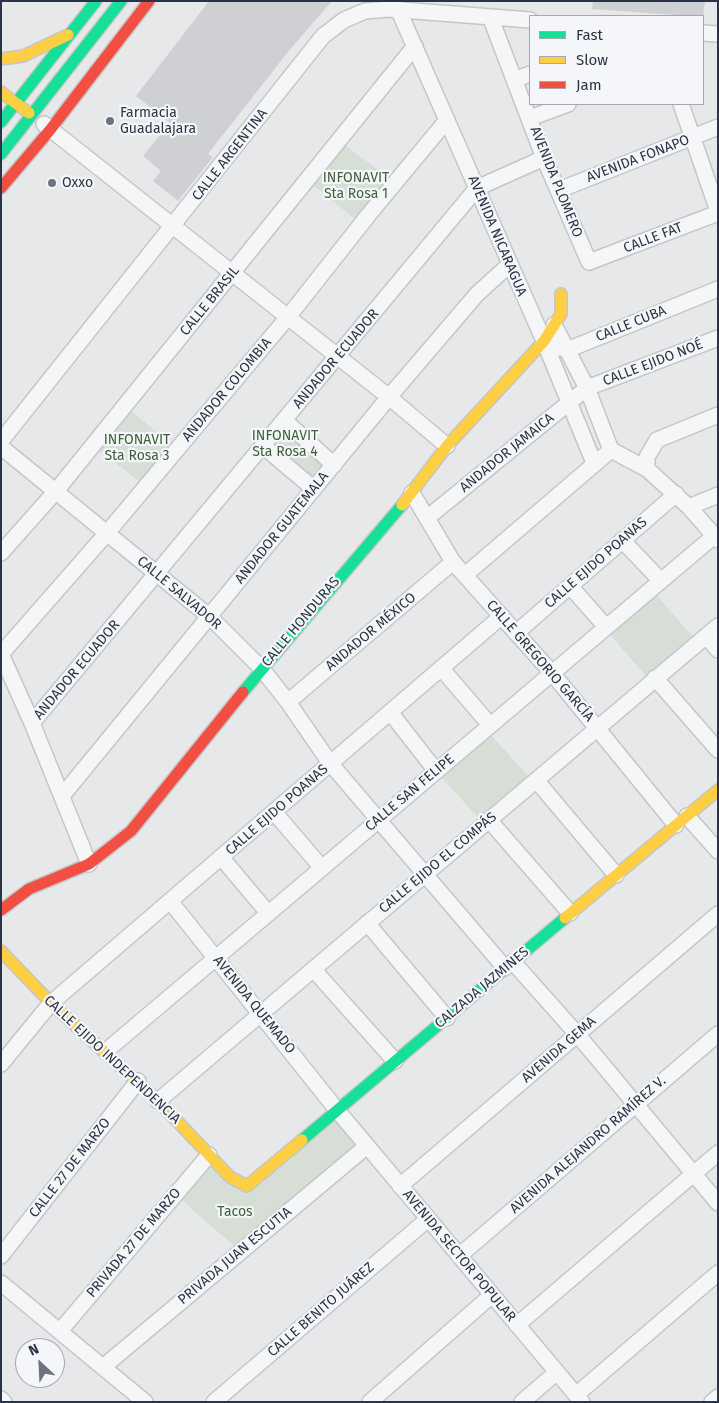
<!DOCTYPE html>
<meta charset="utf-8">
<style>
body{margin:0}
#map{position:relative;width:719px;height:1403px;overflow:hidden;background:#e6e8ea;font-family:"Fira Sans",sans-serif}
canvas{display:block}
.frame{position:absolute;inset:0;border:2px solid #2b3445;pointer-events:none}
.legend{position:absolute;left:529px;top:15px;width:175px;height:90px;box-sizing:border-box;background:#f4f6f9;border:1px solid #a4a8b1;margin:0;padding:6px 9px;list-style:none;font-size:15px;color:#2b3445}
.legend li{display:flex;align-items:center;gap:10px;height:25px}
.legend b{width:25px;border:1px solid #a4a8b1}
.north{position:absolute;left:15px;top:1338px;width:50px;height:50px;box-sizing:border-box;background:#f4f6f9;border:1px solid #a4a8b1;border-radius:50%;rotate:335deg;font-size:14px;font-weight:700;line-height:20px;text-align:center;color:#2b3445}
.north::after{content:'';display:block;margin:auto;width:18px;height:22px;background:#6c737f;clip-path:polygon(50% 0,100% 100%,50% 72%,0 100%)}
</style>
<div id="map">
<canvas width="719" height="1403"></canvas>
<div class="frame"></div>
<ul class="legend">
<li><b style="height:6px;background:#16e098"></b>Fast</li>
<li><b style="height:6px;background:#ffcf43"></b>Slow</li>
<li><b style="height:6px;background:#f24e42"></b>Jam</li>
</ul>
<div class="north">N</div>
</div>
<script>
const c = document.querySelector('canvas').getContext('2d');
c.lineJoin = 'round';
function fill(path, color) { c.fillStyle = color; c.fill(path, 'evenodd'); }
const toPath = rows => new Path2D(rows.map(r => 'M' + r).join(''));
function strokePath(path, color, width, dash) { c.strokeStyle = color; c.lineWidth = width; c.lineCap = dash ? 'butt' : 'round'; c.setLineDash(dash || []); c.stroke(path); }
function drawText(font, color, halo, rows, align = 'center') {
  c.font = font + ' "Fira Sans",sans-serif'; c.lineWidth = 4.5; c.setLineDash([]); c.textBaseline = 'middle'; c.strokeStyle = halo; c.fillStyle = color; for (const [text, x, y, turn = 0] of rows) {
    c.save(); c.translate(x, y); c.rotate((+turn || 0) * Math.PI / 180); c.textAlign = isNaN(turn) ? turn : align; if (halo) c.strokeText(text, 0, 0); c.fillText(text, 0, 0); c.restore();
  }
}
const green = toPath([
 [339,141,395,182,361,224,307,180],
 [125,406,177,449,146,487,93,445],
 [284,420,334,465,314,489,263,446],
 [652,590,694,638,648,678,606,630],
 [489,733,530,778,482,822,441,777],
 [337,1116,361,1146,235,1247,177,1196,209,1157,240,1187]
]);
const building = toPath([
 [209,1,332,1,287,53,208,154,213,157,178,201,153,181,161,171,143,156,170,123,136,96],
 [593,1,705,1,703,17,592,9]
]);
const street = toPath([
 [398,9,544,341,594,463],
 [491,19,544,158,589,262,718,213],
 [703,33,718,34],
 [514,80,530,74],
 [681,104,718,211],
 [530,118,568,104],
 [44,124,389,397,447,446],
 [559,190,718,127],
 [554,325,587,388,611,450],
 [544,341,558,348,572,348,718,289],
 [284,420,334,465],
 [1,441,323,36,344,20,365,11,389,9,530,20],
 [263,446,314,489],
 [1,447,210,617,262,669,288,702,330,763,505,968],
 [611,450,647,469,689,507,718,540],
 [647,469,647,457,657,440,718,415],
 [412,493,453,562,552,673,676,825],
 [689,507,718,495],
 [427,518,587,388,718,338],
 [622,540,661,581],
 [1,553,56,491,415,46],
 [465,575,611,450],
 [570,586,606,627],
 [516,633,676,494],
 [706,636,718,650],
 [1,654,107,533,288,317,370,213,447,120],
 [1,654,32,723,89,864],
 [441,668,490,725],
 [655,678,718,750],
 [288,702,453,562],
 [390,712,436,771],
 [32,723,477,188,544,158],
 [536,780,616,875],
 [62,796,389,397,477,294,509,265],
 [274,812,322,868],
 [687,816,718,851],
 [489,820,570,913],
 [221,857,268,913],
 [170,901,337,1110,582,1402],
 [367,923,447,1018],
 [513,962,577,1034,718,1203],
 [313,969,395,1061],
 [106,1051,714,536],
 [1,1064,51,1003,502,616],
 [158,1101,718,626],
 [400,1186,718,914],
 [1,1256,138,1081],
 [459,1256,718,1034],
 [1,1283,145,1402],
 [517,1325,718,1153],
 [60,1331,209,1155],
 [103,1367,367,1146],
 [576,1395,718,1273],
 [1,1399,4,1402],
 [214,1402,428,1219],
 [370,1402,492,1295],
 [522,1402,557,1372],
 [712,1402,718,1397]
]);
const fast = toPath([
 [1,122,96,1],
 [1,154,121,1],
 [243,692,402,505],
 [302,1140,565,918]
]);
const slow = toPath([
 [1,59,23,56,68,35],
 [1,92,29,113],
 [402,505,447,446,544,341,561,314,561,294],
 [565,918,718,790],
 [1,951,51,1003,158,1101,230,1177,247,1186,302,1140]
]);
const jam = toPath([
 [1,188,50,130,149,1],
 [1,910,29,889,89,864,131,831,243,692]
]);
const markers = [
 [110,121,5,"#6c737f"],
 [52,183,5,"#6c737f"]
];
const poiNames = [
 ["Farmacia",120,113],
 ["Guadalajara",120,129],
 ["Oxxo",62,183]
];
const streetNames = [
 ["CALLE ARGENTINA",230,155,-52],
 ["AVENIDA FONAPO",638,159,-21],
 ["AVENIDA PLOMERO",556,182,68],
 ["AVENIDA NICARAGUA",497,236,67],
 ["CALLE FAT",653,238,-21],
 ["CALLE BRASIL",210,301,-51],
 ["CALLE CUBA",631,324,-22],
 ["ANDADOR ECUADOR",336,359,-50],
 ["CALLE EJIDO NOÉ",653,363,-21],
 ["ANDADOR COLOMBIA",227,390,-50],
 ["ANDADOR JAMAICA",507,453,-39],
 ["ANDADOR GUATEMALA",282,528,-51],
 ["CALLE EJIDO POANAS",596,563,-41],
 ["CALLE SALVADOR",179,593,40],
 ["CALLE HONDURAS",301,622,-50],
 ["ANDADOR MÉXICO",371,632,-40],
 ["CALLE GREGORIO GARCÍA",540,661,49],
 ["ANDADOR ECUADOR",77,670,-50],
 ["CALLE SAN FELIPE",410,793,-40],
 ["CALLE EJIDO POANAS",277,810,-41],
 ["CALLE EJIDO EL COMPÁS",438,863,-40],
 ["CALZADA JAZMINES",482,988,-40],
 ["AVENIDA QUEMADO",254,1005,51],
 ["AVENIDA GEMA",559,1050,-41],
 ["CALLE EJIDO INDEPENDENCIA",112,1060,43],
 ["AVENIDA ALEJANDRO RAMÍREZ V.",588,1145,-41],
 ["CALLE 27 DE MARZO",70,1168,-52],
 ["PRIVADA 27 DE MARZO",134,1243,-50],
 ["PRIVADA JUAN ESCUTIA",235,1256,-40],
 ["AVENIDA SECTOR POPULAR",459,1256,50],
 ["CALLE BENITO JUÁREZ",321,1310,-41]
];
const parkNames = [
 ["INFONAVIT",356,178],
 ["Sta Rosa 1",356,194],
 ["INFONAVIT",285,436],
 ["Sta Rosa 4",285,452],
 ["INFONAVIT",137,440],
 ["Sta Rosa 3",137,456],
 ["Tacos",235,1212]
];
fill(green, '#d6ded6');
fill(building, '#ced0d3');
strokePath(street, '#c4c6c8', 18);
strokePath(fast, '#c4c6c8', 14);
strokePath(slow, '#c4c6c8', 14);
strokePath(jam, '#c4c6c8', 14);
strokePath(street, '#f5f6f7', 15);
strokePath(fast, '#16e098', 11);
strokePath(slow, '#ffcf43', 11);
strokePath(jam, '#f24e42', 11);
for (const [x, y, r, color] of markers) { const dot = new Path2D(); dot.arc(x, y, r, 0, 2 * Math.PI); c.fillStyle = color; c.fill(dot); strokePath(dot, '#f4f6f9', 2); }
drawText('14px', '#2b3445', '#f4f6f9', poiNames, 'left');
drawText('14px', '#2b3445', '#f4f6f9', streetNames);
drawText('14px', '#3f6138', '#f4f6f9', parkNames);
</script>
